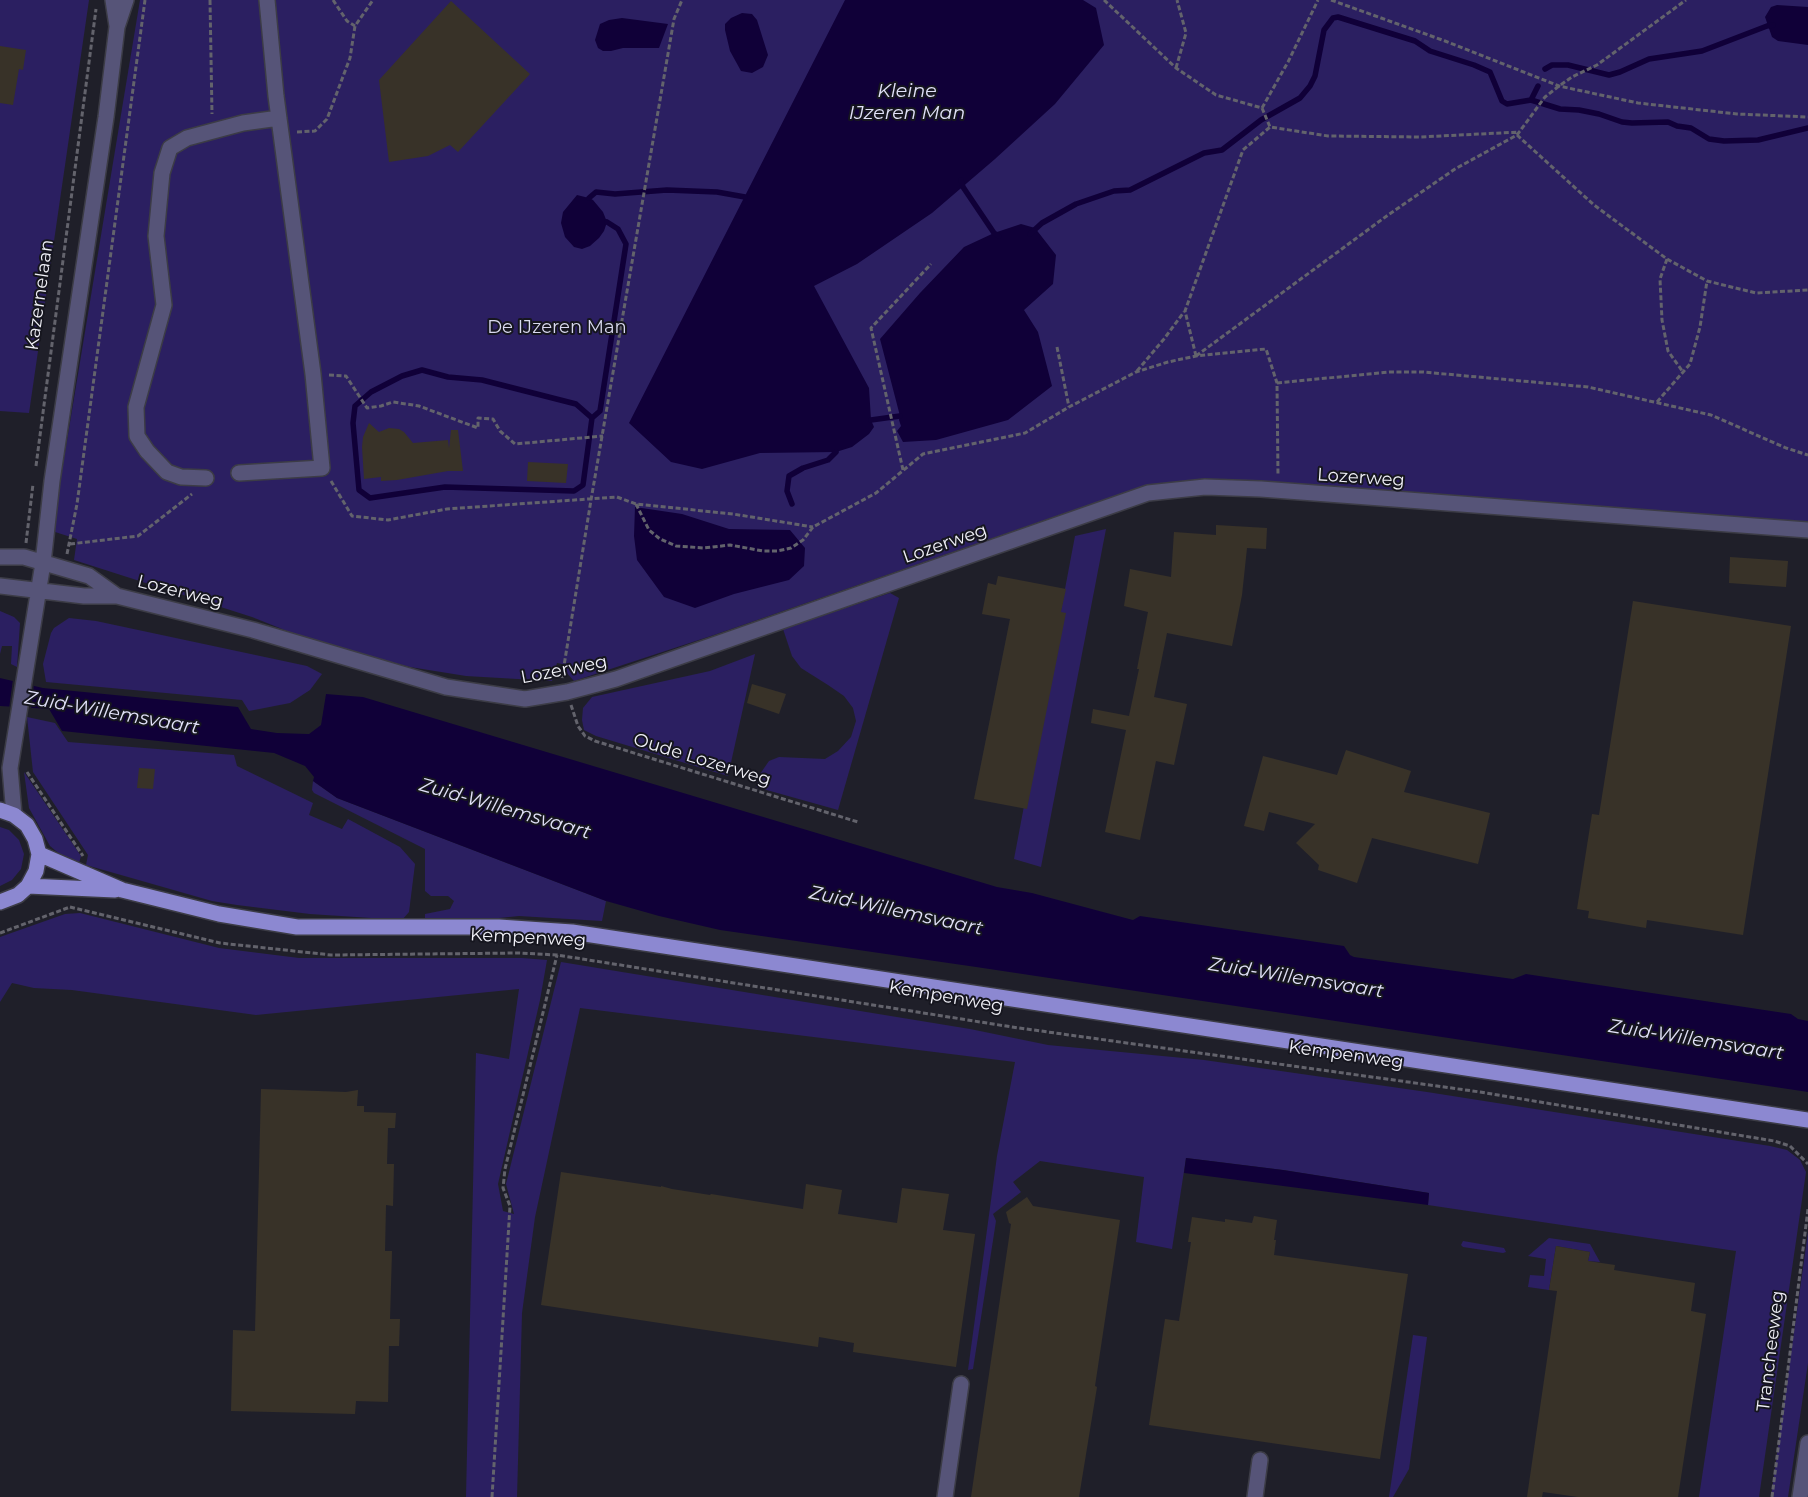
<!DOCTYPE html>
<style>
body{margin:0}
canvas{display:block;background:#1f1f29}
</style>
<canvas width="1808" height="1497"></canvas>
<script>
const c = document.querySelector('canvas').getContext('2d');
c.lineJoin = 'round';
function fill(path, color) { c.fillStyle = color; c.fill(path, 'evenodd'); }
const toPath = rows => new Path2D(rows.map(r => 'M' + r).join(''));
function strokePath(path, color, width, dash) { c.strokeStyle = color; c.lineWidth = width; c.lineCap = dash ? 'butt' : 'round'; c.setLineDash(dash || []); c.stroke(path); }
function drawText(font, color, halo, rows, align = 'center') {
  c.font = font + ' Montserrat,sans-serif'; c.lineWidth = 4; c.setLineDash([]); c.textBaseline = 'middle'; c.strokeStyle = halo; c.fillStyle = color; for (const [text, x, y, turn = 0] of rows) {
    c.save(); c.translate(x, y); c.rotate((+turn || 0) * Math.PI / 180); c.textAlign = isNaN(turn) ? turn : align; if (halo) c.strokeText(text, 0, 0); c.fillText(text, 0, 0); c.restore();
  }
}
const green = toPath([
 [0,0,89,0,29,413,0,411],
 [140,0,1808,0,1808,530,1255,490,1127,501,1062,514,714,635,574,681,565,671,567,665,557,663,552,681,466,676,410,667,307,639,252,617,74,560,77,539,52,531],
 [1106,529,1041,867,1014,859,1075,536],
 [890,593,899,598,838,810,756,787,760,774,769,761,779,757,825,759,838,751,851,737,856,721,853,708,844,696,828,685,801,668,792,656,783,629],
 [0,611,14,617,20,623,17,667,11,664,12,646,2,646,0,654],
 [69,618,96,621,307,666,322,674,310,690,290,703,249,711,242,700,46,682,43,664,51,633,54,628],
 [755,654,728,776,596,736,584,730,582,720,583,708,592,697,710,671],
 [27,717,55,723,68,742,234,755,237,766,313,803,309,815,342,829,348,819,400,847,415,864,409,912,402,920,310,914,237,905,212,901,86,865,88,855,33,772],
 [24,772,81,856,79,863,62,856,50,846,29,808],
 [313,781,337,798,606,901,602,921,519,916,489,919,425,920,425,914,450,909,454,901,448,896,431,896,425,891,425,849,314,793,312,790],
 [0,827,9,830,19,840,24,854,21,869,12,880,0,886],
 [80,913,219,948,299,958,522,958,547,960,540,1000,498,1184,503,1211,514,1214,506,1184,561,962,970,1029,1048,1045,1204,1060,1427,1092,1770,1146,1787,1150,1800,1160,1806,1172,1759,1497,1699,1497,1736,1251,1428,1205,1429,1193,1283,1170,1186,1158,1172,1249,1136,1242,1144,1177,1040,1161,1013,1182,1021,1192,993,1214,996,1221,973,1369,968,1370,997,1156,1015,1062,580,1008,535,1217,522,1313,517,1497,466,1497,476,1053,509,1059,519,989,256,1015,72,990,34,988,12,983,0,1002,0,937,65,914],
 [1808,1232,1808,1363,1788,1497,1771,1497],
 [1549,1238,1590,1244,1600,1262,1588,1261,1590,1252,1556,1246,1549,1290,1528,1287,1530,1275,1544,1276,1546,1259,1528,1256],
 [1463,1241,1504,1248,1506,1252,1503,1253,1463,1247,1461,1245],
 [1413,1335,1427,1337,1409,1469,1393,1497,1389,1497]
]);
const water = toPath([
 [845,0,1083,0,1096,8,1104,45,1055,104,995,159,932,213,857,264,814,286,869,388,871,420,874,427,869,434,852,447,836,452,760,453,702,469,671,462,629,423],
 [1777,5,1808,7,1808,45,1778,41,1772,37,1765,17,1771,7],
 [742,13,752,14,757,20,768,55,763,67,752,73,741,71,730,51,725,30,725,24,731,18],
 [622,18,668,24,659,48,623,48,611,51,603,51,598,48,595,40,600,24,609,20],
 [577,195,589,198,593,200,603,212,607,222,604,231,599,238,590,246,582,249,574,247,565,237,561,223,563,212],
 [1021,224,1035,228,1056,255,1053,284,1024,310,1038,332,1052,386,1008,420,936,440,903,442,897,431,901,426,899,420,900,416,880,339,920,293,964,247,994,233],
 [635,507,682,514,729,529,790,530,805,548,804,566,789,580,734,594,695,608,664,597,637,560,634,536],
 [0,678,43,688,238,707,251,729,277,733,309,734,321,725,326,694,363,697,997,887,1032,893,1133,920,1140,916,1344,946,1350,955,1354,957,1513,979,1526,974,1791,1014,1798,1019,1808,1021,1808,1092,976,967,720,930,659,916,606,901,337,798,313,781,314,777,305,766,274,753,62,731,49,709,0,706],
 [1186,1158,1283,1170,1429,1193,1428,1205,1184,1173]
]);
const pier = toPath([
 [13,679,34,684,31,710,9,709]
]);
const stream = toPath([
 [1545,69,1552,65,1568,65,1609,75,1620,72,1649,59,1702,51,1767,26,1773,25],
 [1531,100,1538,86],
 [961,180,963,187,994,233,999,236],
 [589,198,596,192,615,194,667,190,717,192,745,197],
 [1030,234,1042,223,1076,204,1114,191,1130,190,1204,153,1222,150,1261,120,1300,98,1310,86,1315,76,1324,30,1333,18,1338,17,1415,41,1430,51,1474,65,1490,72,1502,101,1507,104,1531,100,1560,109,1579,110,1599,114,1622,122,1632,123,1668,122,1677,126,1691,128,1709,139,1724,141,1758,140,1808,128],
 [592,418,576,404,482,380,448,377,422,370,402,376,371,392,355,406,353,423,359,490,370,498,445,487,574,491,583,485,592,418,600,411,626,244,618,229,607,222],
 [871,420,900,416],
 [792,504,787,491,789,476,803,468,828,460,836,452]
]);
const building = toPath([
 [451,1,530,74,458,152,450,145,428,156,389,162,379,80],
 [0,46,26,50,23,70,19,69,13,105,0,103],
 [369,423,379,432,389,428,399,429,404,432,413,443,448,440,449,448,451,430,458,430,463,471,448,471,397,480,381,481,381,477,364,479,362,447,363,437],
 [528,462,568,464,566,483,527,481],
 [1216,525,1267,528,1266,549,1247,548,1242,595,1232,646,1167,633,1154,697,1187,704,1174,765,1156,761,1140,840,1105,832,1126,730,1091,723,1093,709,1129,716,1139,669,1137,669,1148,612,1124,606,1130,569,1171,577,1174,532,1216,535],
 [1730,557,1788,561,1786,587,1729,583],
 [998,576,1066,589,1061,612,1066,613,1027,809,974,799,1010,619,982,614,988,583,996,585],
 [1633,601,1791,626,1743,935,1647,920,1646,928,1588,918,1589,911,1577,909,1592,814,1599,815],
 [752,684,786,694,779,714,747,703],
 [1346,750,1411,771,1404,792,1490,813,1478,864,1372,838,1357,883,1318,870,1319,865,1296,843,1315,824,1269,812,1264,831,1244,826,1263,756,1337,775],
 [139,768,155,769,153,789,137,788],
 [261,1089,346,1092,358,1090,357,1106,364,1106,364,1112,396,1113,395,1128,388,1128,387,1164,394,1164,393,1206,386,1205,385,1251,392,1251,390,1319,400,1319,399,1346,389,1346,388,1402,356,1401,355,1414,231,1411,233,1330,255,1331],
 [561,1172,661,1187,661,1186,672,1189,710,1195,711,1194,803,1209,806,1184,842,1190,838,1214,897,1223,902,1188,949,1194,943,1230,975,1234,956,1367,853,1352,854,1343,819,1337,818,1347,541,1305],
 [1027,1197,1033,1206,1120,1220,1095,1386,1097,1387,1079,1497,971,1497,1011,1224,1009,1223,1006,1212],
 [1254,1216,1277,1220,1274,1240,1276,1240,1274,1255,1408,1274,1380,1459,1149,1425,1165,1319,1179,1321,1191,1242,1188,1242,1192,1217,1225,1222,1225,1219,1252,1223],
 [1556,1246,1590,1252,1588,1261,1615,1265,1614,1270,1695,1283,1691,1311,1706,1314,1678,1497,1578,1497,1543,1492,1542,1497,1527,1497,1557,1291,1549,1290]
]);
const path = toPath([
 [210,0,212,114],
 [333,0,347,21,355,26],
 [1104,0,1176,68,1216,95,1262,108],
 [1331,0,1445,41,1559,86,1638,103,1737,114,1808,117],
 [1176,68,1186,33,1177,0],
 [1262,108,1288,62,1318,0],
 [1262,108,1270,127],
 [297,132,315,131,327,119,350,58,355,26,373,0],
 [1517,135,1594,205,1667,259,1707,281,1756,293,1808,290],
 [1667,259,1660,279,1662,320,1668,351,1683,372],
 [1057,347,1069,407],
 [1196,356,1388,215,1455,169,1517,135,1545,97,1559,86,1572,77,1597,65,1686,0],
 [1196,356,1185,311,1243,150,1270,127,1328,136,1420,137,1520,132],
 [1137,371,1164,339,1184,312],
 [329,375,346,376,367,408,381,406,393,402,419,406,478,428,478,418,493,419,500,431,515,444,603,436],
 [1277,383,1389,372,1423,372,1588,387,1711,415,1786,448,1808,455],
 [1657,402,1690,364,1700,327,1707,281],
 [36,466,96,9],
 [903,470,871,328,931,264],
 [331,481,352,516,388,520,447,509,617,497,636,504,733,514,813,527],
 [636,504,649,530,660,539,676,546,704,548,730,545,763,551,777,551,791,548,803,540,813,527,876,493,923,454,1025,433,1069,407,1136,372,1168,362,1196,356,1266,349,1277,383,1278,476],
 [26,543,33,484],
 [70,544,138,536,192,494],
 [67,554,77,504,145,0],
 [562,678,591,500,674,19,682,0],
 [571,705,578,726,585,736,595,741,858,822],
 [27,772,83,856],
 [70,907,220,943,331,955,519,953,557,955,1012,1027,1480,1092,1774,1141,1790,1146,1808,1164],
 [0,933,70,907],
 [492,1497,510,1206,503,1188,505,1169,557,955],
 [1772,1497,1808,1209]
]);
const minor = toPath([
 [113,0,117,26],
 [239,473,322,468,313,374,276,96,267,0],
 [206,478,181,477,167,472,147,451,137,436,136,407,164,305,156,236,162,173,170,148,187,138,243,123,279,118],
 [0,557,24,557,89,576,117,596],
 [0,586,84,596,117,596,253,630,446,687,525,699,567,692,616,679,1148,493,1205,487,1261,489,1808,530],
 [14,815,10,768,43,563,52,481,106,117,117,27,126,0],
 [945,1497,961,1384],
 [1255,1497,1260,1460],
 [1800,1497,1808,1443]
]);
const major = toPath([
 [0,810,14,815,27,825,35,839,39,854,36,871,28,886,18,895,0,902],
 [39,854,122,890,219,914,297,927,499,927,572,932,1808,1120],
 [28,886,115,890]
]);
const streetNames = [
 ["Kazernelaan",40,295,-82],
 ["Lozerweg",1361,478,4],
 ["Lozerweg",945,544,-19],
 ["Lozerweg",180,592,14],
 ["Lozerweg",564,670,-11],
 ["Oude Lozerweg",702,760,17],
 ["Kempenweg",528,938,3],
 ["Kempenweg",946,997,10],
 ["Kempenweg",1346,1055,8],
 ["Trancheeweg",1771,1351,-83]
];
const parkNames = [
 ["De IJzeren Man",557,328]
];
const waterNames = [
 ["Kleine",907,91],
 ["IJzeren Man",907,113],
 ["Zuid-Willemsvaart",112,713,10],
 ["Zuid-Willemsvaart",505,809,16],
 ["Zuid-Willemsvaart",896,911,12],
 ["Zuid-Willemsvaart",1296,978,9],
 ["Zuid-Willemsvaart",1696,1040,9]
];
fill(green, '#2b1f61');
fill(water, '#100038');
fill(pier, '#1f1f29');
strokePath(stream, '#100038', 5.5);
fill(building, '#383228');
strokePath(minor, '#3c3c46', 18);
strokePath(major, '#3c3c46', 18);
strokePath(path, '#63636c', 3, [5, 2.5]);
strokePath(minor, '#565478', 15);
strokePath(major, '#8c88d1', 15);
drawText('18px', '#f1f1f8', '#16161f', streetNames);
drawText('18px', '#d9d9ef', '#16161f', parkNames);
drawText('italic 19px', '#e2e2f9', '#16161f', waterNames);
</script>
